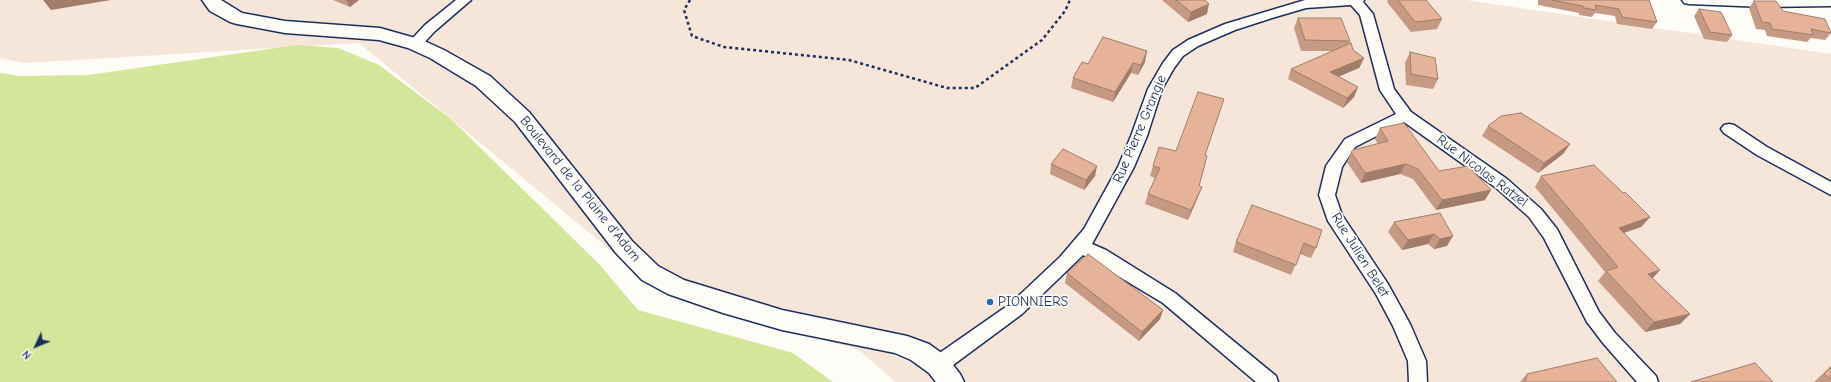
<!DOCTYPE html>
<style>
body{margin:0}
#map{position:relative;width:1831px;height:382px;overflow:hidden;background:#fdfcf7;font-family:"Comic Neue",sans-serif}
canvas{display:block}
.north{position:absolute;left:16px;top:326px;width:40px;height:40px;-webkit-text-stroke:3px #fdfcf7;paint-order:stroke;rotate:226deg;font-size:11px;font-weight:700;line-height:16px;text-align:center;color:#1b2f5e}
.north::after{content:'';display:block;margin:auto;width:14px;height:18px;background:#1b2f5e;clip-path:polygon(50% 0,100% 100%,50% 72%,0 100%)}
</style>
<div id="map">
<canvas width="1831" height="382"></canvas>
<div class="north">N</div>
</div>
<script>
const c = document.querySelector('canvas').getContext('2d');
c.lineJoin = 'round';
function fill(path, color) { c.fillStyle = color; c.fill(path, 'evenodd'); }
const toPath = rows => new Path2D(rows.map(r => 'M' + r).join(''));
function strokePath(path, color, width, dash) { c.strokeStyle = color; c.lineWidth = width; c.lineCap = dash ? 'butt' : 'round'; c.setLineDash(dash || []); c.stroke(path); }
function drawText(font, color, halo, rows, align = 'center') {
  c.font = font + ' "Comic Neue",sans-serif'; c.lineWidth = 3.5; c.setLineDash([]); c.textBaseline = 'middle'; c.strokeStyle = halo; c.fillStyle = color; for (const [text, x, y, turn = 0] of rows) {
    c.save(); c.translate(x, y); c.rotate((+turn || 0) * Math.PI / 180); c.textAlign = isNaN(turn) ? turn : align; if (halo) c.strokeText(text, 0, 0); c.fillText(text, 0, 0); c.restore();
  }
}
const built = toPath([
 [0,0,1466,0,1831,54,1831,382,896,382,859,350,660,291,359,43,25,63,0,58]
]);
const green = toPath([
 [297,45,338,48,379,65,451,119,599,264,638,310,793,353,833,382,0,382,0,73,20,76,88,75]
]);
const path = toPath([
 [690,0,684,10,692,36,724,47,849,60,947,88,975,88,1042,40,1065,11,1070,0]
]);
const street = toPath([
 [456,0,471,0,435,31,420,47,415,48,410,47,408,44,410,41,425,25,456,0],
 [1305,0,1364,0,1363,2,1373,14,1394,89,1411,112,1507,179,1541,209,1557,229,1599,312,1615,333,1656,376,1658,382,1637,382,1603,343,1587,322,1544,238,1529,217,1495,187,1404,122,1355,147,1342,167,1335,195,1342,215,1388,284,1410,324,1426,361,1427,382,1409,382,1408,361,1393,326,1376,294,1328,221,1319,195,1326,166,1345,139,1396,114,1380,90,1360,15,1351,5,1306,8,1272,18,1235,30,1198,46,1183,56,1174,68,1162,89,1147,136,1134,167,1092,244,1106,250,1175,293,1276,376,1278,382,1256,382,1163,303,1083,255,1022,314,945,371,938,373,931,371,929,365,931,359,1010,304,1060,257,1084,229,1118,167,1131,136,1148,89,1163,63,1173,50,1188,40,1225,24,1305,0],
 [1682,0,1831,0,1831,6,1765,7,1689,4,1684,3,1682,0],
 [1729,124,1734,125,1767,147,1831,182,1831,195,1757,155,1724,133,1721,129,1724,125,1729,124]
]);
const secondary = toPath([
 [202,0,221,0,242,13,285,21,380,28,422,40,444,50,490,76,529,112,632,241,658,266,684,280,782,310,907,336,929,344,947,357,960,374,964,382,936,382,929,373,911,360,895,353,782,330,723,313,668,294,642,280,616,253,515,122,476,86,430,58,408,48,379,40,285,33,237,24,230,22,210,11,202,0]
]);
const wall = toPath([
 [333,0,359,0,350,7],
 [1162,0,1205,0,1207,14,1188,22],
 [1388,0,1426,0,1442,19,1437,29,1411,32,1387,2],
 [1538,0,1649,0,1657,22,1652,29,1617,24,1615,16,1595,13,1592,17,1579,15,1579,13,1538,5],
 [1754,1,1783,11,1831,32,1831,33,1825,40,1811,38,1807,42,1767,36,1765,30,1756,29,1749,8],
 [1699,9,1732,35,1727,42,1704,39,1694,16],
 [1298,18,1350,41,1349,44,1353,50,1364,58,1359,68,1338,76,1358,87,1354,97,1343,108,1288,79,1291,69,1333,51,1301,51,1294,28],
 [1410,52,1438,79,1433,89,1406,85,1405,63],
 [1145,62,1138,75,1131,73,1113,102,1071,88,1073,78,1088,64],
 [1488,126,1570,144,1563,154,1538,173,1482,136],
 [1380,128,1439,171,1485,200,1436,210,1413,179,1400,174,1361,183,1347,162,1351,152,1378,144,1375,139],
 [1176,151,1205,155,1199,186,1198,197,1188,220,1145,204,1148,194,1155,178,1150,176,1153,166],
 [1051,164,1095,176,1084,190,1050,174],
 [1541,176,1623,193,1650,217,1641,227,1624,233,1652,278,1690,314,1680,324,1645,332,1598,281,1605,272,1535,187],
 [1440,213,1447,246,1434,249,1428,244,1402,250,1388,232,1394,222],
 [1322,230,1316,248,1311,258,1300,254,1291,275,1233,252,1236,242],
 [1067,273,1163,310,1160,319,1139,341,1065,283],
 [1831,366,1831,382,1814,382],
 [1527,374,1617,382,1520,382]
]);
const shadedWall = toPath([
 [43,0,111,0,51,10],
 [346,0,359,0,350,7],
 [1209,4,1207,14,1188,22,1191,12],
 [1147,51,1145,62,1138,75,1141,65],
 [1364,58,1359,68,1326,82,1330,72],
 [1133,63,1131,73,1113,102,1115,92],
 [1358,87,1354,97,1343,108,1347,98],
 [1570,144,1563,154,1538,173,1544,163],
 [1406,164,1400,174,1361,183,1365,173],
 [1097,166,1095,176,1084,190,1086,180],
 [1202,187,1198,197,1188,220,1191,210],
 [1491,190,1485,200,1436,210,1442,200],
 [1650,217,1641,227,1611,237,1619,228],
 [1434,234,1428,244,1402,250,1408,240],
 [1453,236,1447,246,1434,249,1440,239],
 [1660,270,1651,280,1648,274],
 [1163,310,1160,319,1139,341,1142,332],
 [1690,314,1680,324,1645,332,1654,322]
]);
const building = toPath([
 [1176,0,1205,0,1209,4,1191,12,1176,0],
 [1398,0,1426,0,1442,19,1415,22,1398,0],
 [1552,0,1649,0,1657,22,1622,17,1619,9,1595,5,1596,10,1584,8,1583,6,1552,0],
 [1754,1,1776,1,1783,11,1825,19,1831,33,1811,29,1813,35,1772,29,1770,23,1762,22,1754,1],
 [1699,9,1721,12,1732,35,1710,32,1699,9],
 [1298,18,1341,18,1350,41,1305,40,1298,18],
 [1103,37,1147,51,1141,65,1133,63,1115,92,1073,78,1082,62,1088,64,1103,37],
 [1351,43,1353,50,1364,58,1330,72,1358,87,1347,98,1291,69,1351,43],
 [1410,52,1435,58,1438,79,1411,74,1410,52],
 [1198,92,1224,99,1205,155,1207,156,1199,186,1202,187,1191,210,1148,194,1160,168,1153,166,1159,147,1176,151,1198,92],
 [1521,113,1570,144,1544,163,1488,126,1501,116,1521,113],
 [1404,123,1439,171,1468,166,1491,190,1442,200,1418,169,1406,164,1365,173,1351,152,1353,150,1388,141,1380,128,1404,123],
 [1063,149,1097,166,1086,180,1051,164,1063,149],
 [1594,165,1623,193,1625,192,1650,217,1619,228,1660,270,1648,274,1690,314,1654,322,1606,271,1618,267,1541,176,1594,165],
 [1252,205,1322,230,1316,248,1304,243,1296,265,1236,242,1252,205],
 [1440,213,1453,236,1440,239,1434,234,1408,240,1394,222,1440,213],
 [1088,254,1163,310,1142,332,1067,273,1088,254],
 [1597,358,1617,382,1525,382,1527,374,1597,358],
 [1755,363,1773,382,1691,382,1755,363],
 [1831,367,1831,379,1824,374,1831,367]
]);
const markers = [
 [990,302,4,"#1f6fb2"]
];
const streetNames = [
 ["Rue Pierre Grangie",1140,129,-67],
 ["Rue Nicolas Ratzel",1482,171,37],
 ["Boulevard de la Plaine d'Adam",580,189,51],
 ["Rue Julien Belet",1360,255,58]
];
const poiNames = [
 ["PIONNIERS",998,302]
];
fill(built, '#f6e6da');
fill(green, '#d4e69a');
strokePath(street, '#1b2f5e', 3);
strokePath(secondary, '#1b2f5e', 3);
strokePath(path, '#1b2f5e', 2.5, [3, 3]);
fill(street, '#fdfcf7');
fill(secondary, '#fdfcf7');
fill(wall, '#c69983');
fill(shadedWall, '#a17d6a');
fill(building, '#e6b298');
strokePath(building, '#a17d6a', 1);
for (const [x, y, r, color] of markers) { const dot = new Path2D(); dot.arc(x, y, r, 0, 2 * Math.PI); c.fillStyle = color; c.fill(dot); strokePath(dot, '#fdfcf7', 1.5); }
drawText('14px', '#1b2f5e', '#fdfcf7', streetNames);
drawText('14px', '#1b2f5e', '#fdfcf7', poiNames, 'left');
</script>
